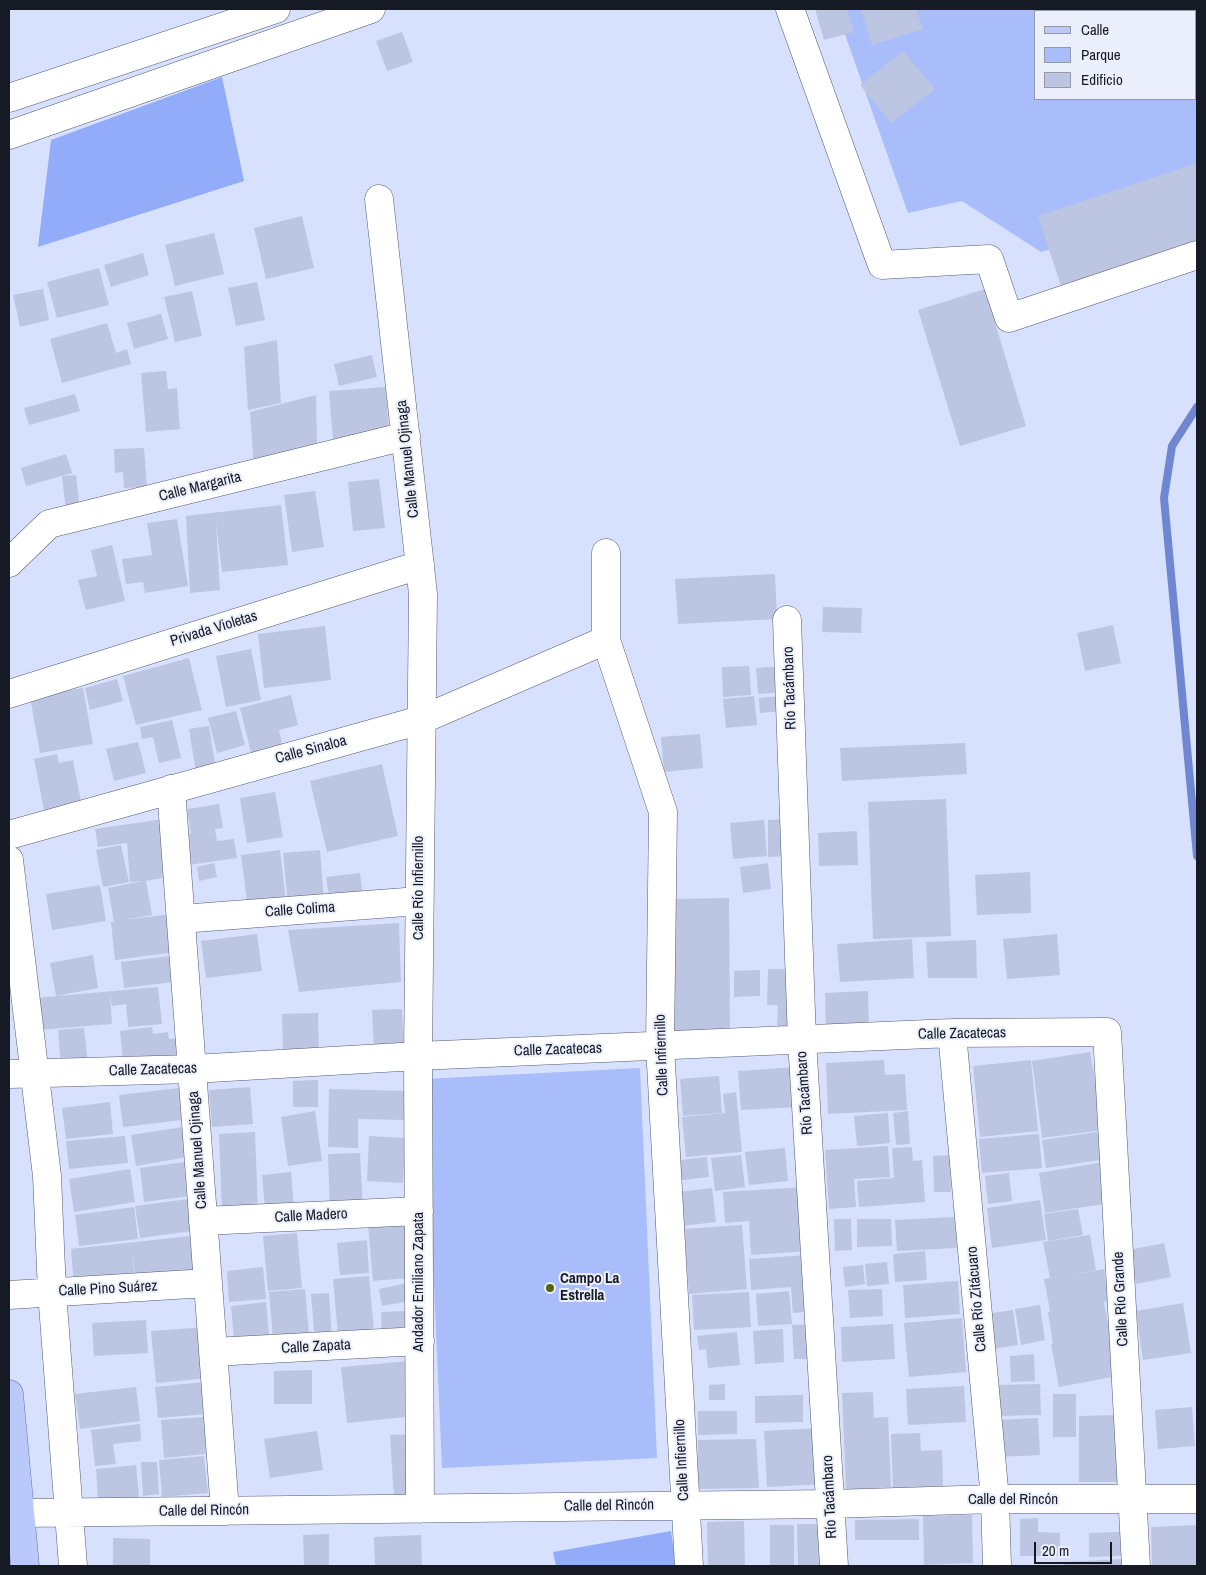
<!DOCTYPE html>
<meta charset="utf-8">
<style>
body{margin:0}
#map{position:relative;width:1206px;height:1575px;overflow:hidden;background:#d7e1fe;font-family:"Archivo Narrow",sans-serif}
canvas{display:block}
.frame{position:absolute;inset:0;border:10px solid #161a24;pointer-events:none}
.legend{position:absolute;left:1034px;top:10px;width:162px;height:90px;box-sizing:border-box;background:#eaeffb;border:1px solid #959aa5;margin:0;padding:6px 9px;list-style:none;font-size:15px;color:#161a24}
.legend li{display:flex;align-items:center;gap:10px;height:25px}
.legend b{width:25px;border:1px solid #959aa5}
.scale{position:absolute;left:1034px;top:1542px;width:78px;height:22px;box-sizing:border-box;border:2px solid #161a24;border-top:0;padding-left:6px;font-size:15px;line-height:18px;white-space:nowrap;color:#161a24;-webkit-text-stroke:4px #eaeffb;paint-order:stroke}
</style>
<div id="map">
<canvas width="1206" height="1575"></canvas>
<div class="frame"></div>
<ul class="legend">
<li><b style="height:6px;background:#bac9fa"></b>Calle</li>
<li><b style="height:14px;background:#a8bdfa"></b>Parque</li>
<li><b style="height:14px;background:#bcc6e3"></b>Edificio</li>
</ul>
<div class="scale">20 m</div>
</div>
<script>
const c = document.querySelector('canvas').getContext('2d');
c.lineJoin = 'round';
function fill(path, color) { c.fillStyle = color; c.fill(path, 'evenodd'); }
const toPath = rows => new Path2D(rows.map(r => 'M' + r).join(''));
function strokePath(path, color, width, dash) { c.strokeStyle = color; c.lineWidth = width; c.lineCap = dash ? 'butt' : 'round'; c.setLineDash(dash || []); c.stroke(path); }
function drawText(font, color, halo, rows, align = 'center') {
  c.font = font + ' "Archivo Narrow",sans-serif'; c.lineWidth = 4; c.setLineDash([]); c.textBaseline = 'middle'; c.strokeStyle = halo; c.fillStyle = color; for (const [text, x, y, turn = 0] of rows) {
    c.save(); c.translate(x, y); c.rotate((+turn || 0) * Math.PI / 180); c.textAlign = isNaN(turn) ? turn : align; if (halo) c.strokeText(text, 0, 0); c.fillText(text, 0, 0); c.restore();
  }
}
const green = toPath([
 [836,9,1197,9,1197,205,1041,252,962,201,908,213],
 [1035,11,1195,11,1195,99,1035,99],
 [640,1068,657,1458,442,1468,425,1079]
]);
const forest = toPath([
 [222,77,244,181,38,247,51,140],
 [671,1531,676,1566,556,1566,553,1552]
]);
const stream = toPath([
 [1197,407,1172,446,1164,498,1197,856]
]);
const building = toPath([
 [815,9,847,9,854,32,824,40],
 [861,9,916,9,923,29,872,45],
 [402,32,413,62,387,71,376,41],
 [903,51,935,89,891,123,860,85],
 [1197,163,1197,241,1061,286,1038,216],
 [302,216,314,268,266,279,254,228],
 [214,233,224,274,175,286,165,245],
 [143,253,149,275,111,287,104,265],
 [99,268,109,305,57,318,47,282],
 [257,282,265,320,236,326,228,288],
 [43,289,49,320,20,327,13,295],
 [985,289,1026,426,960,446,918,310],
 [192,291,202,336,175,342,164,297],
 [161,314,168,339,134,349,127,323],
 [107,323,116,353,127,349,131,364,62,383,50,339],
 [277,340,281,403,248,410,244,347],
 [372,355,377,377,339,386,334,364],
 [166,371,168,389,177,388,180,429,146,432,141,373],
 [386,387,389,436,333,440,329,391],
 [75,394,80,411,29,425,24,408],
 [316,395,317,447,254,468,250,412],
 [144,448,147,487,124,488,123,472,115,473,114,449],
 [66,454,72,473,26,486,21,468],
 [76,475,80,510,66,512,62,476],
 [379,479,385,528,353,531,348,482],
 [315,491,324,547,292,552,284,495],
 [281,505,288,565,222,572,216,523,220,590,190,593,186,516],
 [177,519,188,586,145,593,143,582,126,584,122,559,152,555,147,523],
 [112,545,125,601,86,610,78,580,97,576,91,550],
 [775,574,777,619,678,624,675,579],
 [823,607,862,608,861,633,822,632],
 [1113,625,1121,663,1085,671,1077,633],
 [325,626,331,680,264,688,258,634],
 [251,649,261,700,226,707,216,656],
 [189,658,202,710,136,725,123,676],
 [749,666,751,695,723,697,722,667],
 [783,666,785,692,758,694,756,668],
 [117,679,123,701,90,710,85,688],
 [83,688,93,744,40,753,30,697],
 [291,695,298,725,279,730,284,753,253,761,240,708],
 [754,696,757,725,726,728,723,699],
 [782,696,783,711,760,713,759,698],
 [236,711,245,745,217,753,208,718],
 [172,720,181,758,159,763,153,737,142,739,140,727],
 [209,726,216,770,196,773,189,729],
 [700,734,703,768,664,772,661,737],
 [138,742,146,773,114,781,106,749],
 [965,743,967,774,842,781,840,748],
 [57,754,59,763,73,760,83,812,46,820,34,759],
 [382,764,398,836,327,852,310,781],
 [275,792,283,837,247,843,240,798],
 [946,799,951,936,873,939,868,802],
 [219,804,223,828,215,829,217,841,234,839,237,858,182,866,184,834,191,833,187,809],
 [163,819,172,876,146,881,152,915,123,920,171,914,176,952,115,960,111,922,114,922,108,888,142,881,130,882,127,843,98,847,95,829],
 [788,819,789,856,768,857,768,820],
 [764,820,767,856,733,859,730,823],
 [857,831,858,865,819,866,818,833],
 [121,845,129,882,103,887,96,850],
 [280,850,286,902,247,902,241,855],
 [320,850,324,901,288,904,283,853],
 [214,863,217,877,199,881,197,867],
 [768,863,771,889,743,893,740,867],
 [1030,872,1031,913,977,915,975,875],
 [360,873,363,898,330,902,326,877],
 [100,885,106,921,52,930,46,894],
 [729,898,730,1033,674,1033,673,899],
 [399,923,401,982,299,992,288,930],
 [257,934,262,971,206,978,201,941],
 [1057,934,1060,975,1007,979,1003,939],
 [912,939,914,978,840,982,837,944],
 [976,940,977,978,928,978,926,942],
 [93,955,98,988,56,996,50,963],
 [170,956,173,982,124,988,121,962],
 [768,969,795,969,795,1028,777,1028,778,1005,767,1005],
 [760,970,760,996,734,997,734,971],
 [158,987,162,1024,128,1027,126,1004,112,1006,110,993,112,1024,38,1030,35,998],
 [868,991,869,1030,826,1031,825,993],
 [402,1009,404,1051,374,1052,372,1010],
 [318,1013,319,1056,283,1057,282,1014],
 [152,1027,153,1034,168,1032,169,1039,182,1038,185,1063,124,1070,120,1031],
 [84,1028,88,1065,61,1067,58,1030],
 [1090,1052,1104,1130,1042,1138,1032,1061],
 [884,1060,885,1075,905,1074,907,1110,828,1114,826,1063],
 [1031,1060,1038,1131,980,1137,973,1066],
 [797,1067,799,1107,741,1110,738,1071],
 [719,1076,722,1113,683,1116,680,1079],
 [318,1080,318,1107,293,1107,293,1081],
 [187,1087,191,1119,123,1127,119,1095],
 [250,1087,253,1124,212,1127,209,1090],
 [329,1089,405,1091,404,1120,358,1119,358,1148,328,1147],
 [736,1092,742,1152,686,1157,682,1117,725,1113,723,1094],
 [110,1102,113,1134,66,1139,62,1108],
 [315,1111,322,1161,288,1166,281,1117],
 [908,1111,910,1144,896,1145,893,1113],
 [888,1113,890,1143,857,1146,854,1116],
 [189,1126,193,1156,136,1166,131,1135],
 [1103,1131,1107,1159,1046,1168,1042,1140],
 [255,1132,258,1212,222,1213,219,1134],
 [1039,1134,1042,1168,982,1173,979,1139],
 [125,1136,128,1163,69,1169,66,1141],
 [369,1136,406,1138,403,1183,367,1181],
 [888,1146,890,1177,854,1179,856,1207,829,1209,825,1150],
 [912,1147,913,1161,922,1160,925,1202,859,1207,857,1181,894,1178,892,1148],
 [785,1148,788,1181,749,1185,745,1152],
 [360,1153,363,1209,330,1211,328,1154],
 [741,1155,745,1187,715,1191,711,1158],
 [950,1155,951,1192,934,1192,933,1156],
 [707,1157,709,1177,675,1181,673,1161],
 [193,1161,198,1195,144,1202,140,1168],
 [1103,1162,1110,1203,1045,1213,1039,1173],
 [130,1169,135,1202,74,1212,69,1179],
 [291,1172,294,1207,265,1209,262,1175],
 [1009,1173,1012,1201,988,1204,985,1176],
 [805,1187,809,1251,751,1255,749,1221,725,1223,723,1192],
 [712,1188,716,1222,682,1226,678,1192],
 [196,1198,200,1230,140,1238,135,1206],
 [1040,1200,1046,1240,992,1248,987,1208],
 [134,1207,138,1239,79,1246,75,1215],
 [1078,1209,1083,1235,1048,1241,1044,1214],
 [955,1217,957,1248,897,1251,895,1220],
 [834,1219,851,1219,852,1250,835,1251],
 [857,1219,891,1219,892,1246,857,1247],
 [405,1222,410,1278,373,1281,368,1225],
 [742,1225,747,1289,689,1294,684,1229],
 [297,1233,302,1288,268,1291,263,1236],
 [199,1235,203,1275,136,1282,132,1249,135,1281,74,1287,71,1249],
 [1090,1235,1096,1270,1058,1277,1104,1269,1109,1301,1104,1302,1118,1376,1059,1387,1051,1344,1053,1344,1048,1312,1050,1311,1044,1279,1050,1278,1043,1242],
 [367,1240,369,1273,340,1275,337,1243],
 [1164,1243,1171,1277,1136,1284,1129,1250],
 [925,1251,927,1280,895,1282,893,1254],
 [809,1255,814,1311,793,1313,791,1287,751,1290,749,1259],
 [887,1262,889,1284,867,1286,865,1264],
 [863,1265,865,1284,845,1287,843,1267],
 [263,1267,266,1299,229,1302,227,1271],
 [369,1276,374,1332,338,1335,333,1279],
 [958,1281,960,1314,905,1318,903,1285],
 [407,1283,410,1301,382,1306,379,1289],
 [305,1289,310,1345,274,1348,269,1292],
 [882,1289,883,1316,850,1318,848,1290],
 [789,1291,792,1324,758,1326,756,1294],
 [749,1292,751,1327,694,1330,692,1295],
 [329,1293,332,1340,315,1341,311,1294],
 [266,1302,270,1347,235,1350,231,1306],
 [1183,1303,1191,1353,1143,1360,1136,1311],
 [1040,1305,1045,1340,1021,1345,1015,1309],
 [1013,1310,1018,1345,992,1349,986,1314],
 [406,1311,407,1336,382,1337,381,1312],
 [962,1318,966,1372,909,1377,904,1323],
 [146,1320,148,1353,94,1356,92,1323],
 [813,1324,815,1359,794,1359,792,1325],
 [893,1324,895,1359,842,1362,841,1327],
 [206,1327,210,1378,156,1383,151,1331],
 [783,1329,784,1362,755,1364,753,1331],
 [737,1332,740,1365,708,1368,706,1349,699,1350,697,1336],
 [1034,1354,1035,1381,1011,1382,1010,1356],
 [410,1361,416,1416,347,1423,341,1367],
 [312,1370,312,1404,274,1404,274,1371],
 [204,1382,207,1414,158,1418,155,1387],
 [725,1384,725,1400,709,1400,709,1385],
 [1040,1384,1041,1415,997,1416,996,1385],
 [964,1386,966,1422,908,1425,906,1389],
 [136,1387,140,1421,80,1429,75,1394],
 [873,1392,874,1418,888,1417,891,1487,846,1490,842,1393],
 [1053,1394,1076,1394,1076,1437,1053,1437],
 [803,1395,803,1422,755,1423,755,1396],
 [1192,1407,1195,1446,1158,1449,1155,1410],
 [698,1411,737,1411,737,1434,698,1435],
 [1117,1415,1117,1482,1079,1482,1079,1416],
 [204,1417,206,1454,164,1458,161,1420],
 [1038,1418,1040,1455,998,1457,996,1420],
 [140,1424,141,1441,113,1444,116,1464,95,1466,91,1430],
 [820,1428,824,1484,767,1487,764,1431],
 [317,1431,323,1470,270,1478,264,1439],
 [920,1433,921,1451,942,1450,943,1486,893,1488,891,1434],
 [415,1434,418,1496,394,1497,390,1435],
 [756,1439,759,1488,698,1489,698,1440],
 [204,1456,208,1493,162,1497,159,1460],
 [141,1462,157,1462,159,1494,143,1496],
 [136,1465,139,1497,98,1501,96,1469],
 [972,1515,973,1563,924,1565,923,1516],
 [1038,1518,1038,1532,1060,1533,1060,1556,1020,1556,1020,1519],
 [919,1519,919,1540,855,1540,855,1520],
 [744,1521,745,1566,708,1566,707,1522],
 [797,1524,821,1524,821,1566,798,1566],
 [770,1525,794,1525,794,1566,770,1566],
 [1197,1525,1197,1566,1152,1566,1151,1527],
 [1120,1532,1121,1556,1089,1557,1089,1533],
 [329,1534,329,1566,304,1566,303,1535],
 [421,1535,422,1566,375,1566,374,1537],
 [113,1538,150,1539,150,1566,113,1566],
 [1123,1559,1123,1566,1064,1566,1063,1562]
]);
const minor = toPath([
 [790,9,882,265,989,259,1009,318,1197,255],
 [9,98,276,9],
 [9,135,371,9],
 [379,199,423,594,418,1056,420,1509],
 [606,553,606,640,663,812,660,1046,689,1566],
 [9,563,49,524,406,436],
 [787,620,802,1040,834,1566],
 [9,694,420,565],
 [171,789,225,1511],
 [9,835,421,720,606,640],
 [9,860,47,1176,52,1292,73,1566],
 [181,919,419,901],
 [952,1033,995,1499,997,1566],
 [9,1074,193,1069,418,1056,952,1033,1107,1032,1136,1566],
 [203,1221,419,1211],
 [9,1295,208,1283],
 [213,1352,420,1341],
 [20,1513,831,1504,995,1499,1197,1499]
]);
const primary = toPath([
 [9,1394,25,1566]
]);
const markers = [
 [550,1288,5,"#56650d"]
];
const streetNames = [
 ["Calle Manuel Ojinaga",408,459,-96],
 ["Calle Margarita",200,487,-14],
 ["Privada Violetas",214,629,-17],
 ["Río Tacámbaro",790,688,-92],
 ["Calle Sinaloa",311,750,-15],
 ["Calle Río Infiernillo",419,888,-90],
 ["Calle Colima",300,910,-4],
 ["Calle Zacatecas",962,1034,-1],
 ["Calle Zacatecas",558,1050,-2],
 ["Calle Infiernillo",662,1055,-92],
 ["Calle Zacatecas",153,1070,-2],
 ["Río Tacámbaro",805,1093,-94],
 ["Calle Manuel Ojinaga",198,1150,-94],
 ["Calle Madero",311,1216,-3],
 ["Andador Emiliano Zapata",419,1282,-90],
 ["Calle Pino Suárez",108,1289,-3],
 ["Calle Río Zitácuaro",977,1299,-95],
 ["Calle Río Grande",1121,1299,-93],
 ["Calle Zapata",316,1347,-3],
 ["Calle Infiernillo",682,1460,-93],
 ["Río Tacámbaro",830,1497,-93],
 ["Calle del Rincón",1013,1500],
 ["Calle del Rincón",609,1506,-1],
 ["Calle del Rincón",204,1511,-1]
];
const poiNames = [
 ["Campo La",560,1279],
 ["Estrella",560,1296]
];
fill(green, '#a8bdfa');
fill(forest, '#93acf9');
strokePath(stream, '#6f86d0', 8);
fill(building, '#bcc6e3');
strokePath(minor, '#525a73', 29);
strokePath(primary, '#6374ad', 29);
strokePath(minor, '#fff', 28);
strokePath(primary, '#bac9fa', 28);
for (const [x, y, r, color] of markers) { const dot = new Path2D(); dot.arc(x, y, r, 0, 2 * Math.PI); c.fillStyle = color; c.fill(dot); strokePath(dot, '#eaeffb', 2); }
drawText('15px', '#161a24', '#eaeffb', streetNames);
drawText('bold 15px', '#161a24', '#eaeffb', poiNames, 'left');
</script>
